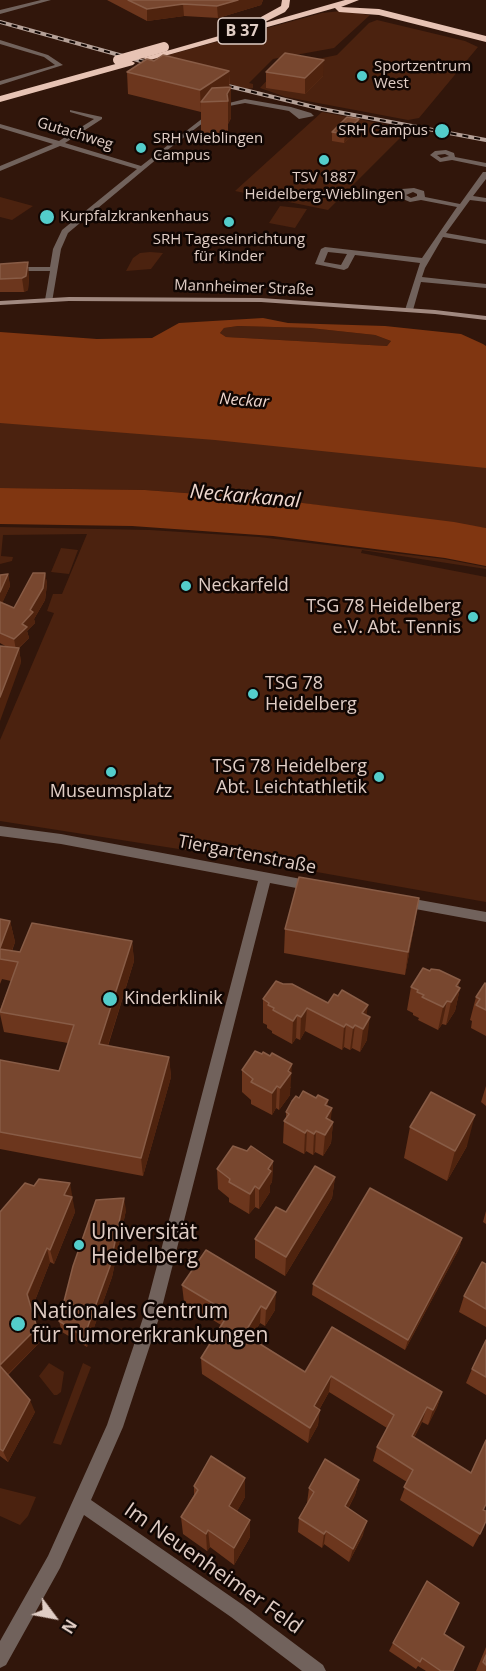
<!DOCTYPE html>
<meta charset="utf-8">
<style>
body{margin:0}
#map{position:relative;width:486px;height:1671px;overflow:hidden;background:#31160b;font-family:"Open Sans",sans-serif}
canvas{display:block}
.north{position:absolute;left:24px;top:1587px;width:60px;height:60px;-webkit-text-stroke:4px #100603;paint-order:stroke;rotate:122deg;font-size:16px;font-weight:700;line-height:24px;text-align:center;color:#e0cdc5}
.north::after{content:'';display:block;margin:auto;width:21px;height:27px;background:#e0cdc5;clip-path:polygon(50% 0,100% 100%,50% 72%,0 100%)}
</style>
<div id="map">
<canvas width="486" height="1671"></canvas>
<div class="north">N</div>
</div>
<script>
const c = document.querySelector('canvas').getContext('2d');
c.lineJoin = 'round';
function fill(path, color) { c.fillStyle = color; c.fill(path, 'evenodd'); }
const toPath = rows => new Path2D(rows.map(r => 'M' + r).join(''));
function strokePath(path, color, width, dash) { c.strokeStyle = color; c.lineWidth = width; c.lineCap = dash ? 'butt' : 'round'; c.setLineDash(dash || []); c.stroke(path); }
function drawText(font, color, halo, rows, align = 'center') {
  c.font = font + ' "Open Sans",sans-serif'; c.lineWidth = 5; c.setLineDash([]); c.textBaseline = 'middle'; c.strokeStyle = halo; c.fillStyle = color; for (const [text, x, y, turn = 0] of rows) {
    c.save(); c.translate(x, y); c.rotate((+turn || 0) * Math.PI / 180); c.textAlign = isNaN(turn) ? turn : align; if (halo) c.strokeText(text, 0, 0); c.fillText(text, 0, 0); c.restore();
  }
}
const green = toPath([
 [341,11,370,15,334,48,273,59,249,83,253,84,253,88,247,89,150,60,322,13],
 [377,20,465,41,478,47,419,118,408,120,286,97,260,88,279,67,337,55,369,23],
 [322,112,409,129,328,210,235,191],
 [0,197,33,206,12,220,0,217],
 [280,206,307,209,295,228,269,223],
 [150,252,163,253,151,269,126,271,133,258,140,253],
 [238,326,310,328,375,335,391,341,387,346,226,337,220,333,224,328],
 [0,380,486,418,486,528,279,500,145,490,0,488],
 [0,527,150,530,259,537,444,559,486,567,486,569,362,550,361,553,486,577,486,902,249,860,0,821,0,740,54,613,47,611,53,594,62,594,87,534,3,535,1,556,13,557,12,561,0,564],
 [61,548,78,550,69,574,51,572],
 [49,1363,64,1372,61,1392,57,1395,54,1395,39,1376],
 [83,1363,91,1367,61,1445,53,1443],
 [0,1488,36,1497,28,1516,20,1525,0,1516]
]);
const water = toPath([
 [263,318,288,323,385,326,461,334,483,344,486,346,486,468,215,440,0,423,0,332,97,339,152,338,179,323],
 [238,326,310,328,375,335,391,341,387,346,226,337,220,333,224,328],
 [0,488,145,490,279,500,454,522,486,528,486,566,445,558,273,536,132,526,0,524]
]);
const street = toPath([
 [41,0,51,0,0,14,0,10,41,0],
 [0,40,48,55,63,65,0,85,0,81,55,65,44,57,0,44,0,40],
 [245,99,291,107,311,113,314,116,299,119,289,111,245,103,229,106,216,113,170,148,68,233,61,249,52,302,45,300,50,271,0,271,0,267,50,267,53,249,62,230,137,169,60,146,0,171,0,166,53,144,0,128,0,124,59,141,94,119,70,112,70,110,102,117,102,119,65,143,141,166,212,111,225,104,245,99],
 [446,150,454,153,455,157,486,163,486,167,452,160,440,162,430,155,435,151,446,150],
 [445,154,449,156,441,158,437,155,445,154],
 [483,172,486,172,486,179,473,196,486,198,486,202,470,200,446,233,486,240,486,244,443,237,425,268,422,277,486,284,486,288,421,282,413,310,409,312,405,310,420,263,355,255,348,268,344,270,315,264,321,249,325,247,422,258,457,207,421,200,410,202,398,197,398,193,402,189,414,188,424,191,425,197,460,204,483,172],
 [413,192,417,194,417,196,411,198,406,195,413,192],
 [328,252,347,254,341,265,324,262,328,252],
 [0,826,61,834,312,881,316,883,318,886,316,889,312,891,270,883,160,1315,123,1427,91,1500,243,1605,323,1665,326,1671,302,1671,231,1617,84,1515,60,1568,6,1665,0,1668,0,1641,48,1556,107,1425,144,1315,258,881,61,844,0,836,0,826],
 [403,897,486,912,486,922,399,906,397,902,399,898,403,897]
]);
const secondary = toPath([
 [69,297,261,298,435,310,486,316,486,320,435,314,261,302,69,301,0,305,0,301,69,297]
]);
const highway = toPath([
 [282,0,290,0,289,7,285,12,267,21,261,21,261,17,281,6,282,0],
 [345,0,359,0,341,7,379,9,486,36,486,42,379,15,339,12,335,8,150,60,142,58,345,0],
 [130,60,135,63,133,65,0,102,0,96,130,60]
]);
const rail = toPath([
 [0,22,159,66],
 [216,83,322,109,486,140]
]);
const highwayBridge = toPath([
 [118,60,164,47]
]);
const wall = toPath([
 [107,0,263,0,261,5,218,18,184,16,147,21],
 [154,61,229,71,231,118,228,124,228,134,201,134,201,112,128,94,127,72],
 [266,72,323,76,305,94,266,88],
 [359,128,344,143,332,141,332,132],
 [0,264,29,276,28,290,24,292,0,292],
 [45,573,47,584,45,600,34,619,35,623,27,631,29,638,19,648,21,663,7,647,0,643,0,575,8,574,10,586,2,603,14,608],
 [0,919,10,921,15,942,12,951,20,952,132,941,134,961,108,1046,169,1057,171,1077,143,1176,0,1149,0,1060,59,1071,68,1043,4,1032,0,1014,0,1010,11,981,2,979,0,984],
 [415,922,405,975,284,953,285,929],
 [430,971,460,980,458,988,460,988,455,1011,446,1025,442,1024,438,1030,418,1020,419,1018,413,1015,413,1013,407,1010,411,987],
 [283,984,328,1003,367,1016,367,1040,360,1052,352,1048,350,1050,344,1047,342,1050,305,1031,300,1040,296,1038,292,1044,272,1033,272,1031,267,1028,267,1025,263,1023,263,999],
 [486,984,486,1036,471,1028,472,1021,470,1020,476,997],
 [242,1070,291,1087,290,1088,290,1095,279,1110,276,1108,272,1115,251,1104,251,1100,242,1092],
 [486,1086,486,1106,481,1102],
 [316,1098,328,1100,327,1106,332,1108,330,1120,333,1122,331,1143,323,1156,315,1152,313,1155,306,1151,304,1154,283,1143,284,1121,286,1119,286,1112],
 [410,1127,467,1146,447,1181,404,1158],
 [247,1151,273,1161,272,1182,270,1185,270,1192,259,1209,255,1207,249,1214,229,1202,229,1198,218,1189,217,1169],
 [335,1177,332,1198,285,1276,255,1258,255,1239,286,1212],
 [73,1198,72,1200,75,1212,54,1264,50,1262,32,1308,41,1341,8,1375,35,1412,8,1462,0,1456,0,1212],
 [126,1210,112,1277,87,1347,62,1332,59,1321],
 [486,1211,486,1224,483,1222],
 [462,1238,459,1249,405,1350,312,1295,313,1284],
 [486,1264,486,1327,459,1312,464,1296],
 [182,1285,275,1310,265,1326,260,1323,251,1338,305,1372,442,1392,437,1407,428,1425,422,1422,414,1438,483,1510,480,1534,473,1547,400,1500,407,1482,373,1461,377,1447,387,1428,329,1392,319,1410,318,1425,308,1443,202,1374,201,1358,221,1325,184,1302],
 [486,1340,486,1395,466,1383,472,1369],
 [245,1478,245,1497,237,1511,250,1537,234,1565,210,1547,207,1551,183,1534,181,1517,194,1495,194,1486],
 [359,1480,355,1495,348,1509,363,1535,349,1562,324,1544,322,1548,298,1532,299,1518,307,1503,309,1488],
 [444,1634,453,1671,426,1671,418,1666,416,1669,389,1651,393,1643],
 [486,1647,486,1671,476,1671]
]);
const shadedWall = toPath([
 [238,0,263,0,261,5,218,18,217,6],
 [183,4,184,16,147,21,147,9],
 [324,60,323,76,305,94,305,78],
 [229,71,229,90,231,87,231,118,228,124,228,101,201,102,201,112,200,90],
 [359,119,359,128,344,143,345,134],
 [28,262,29,276,28,290,24,292,22,278],
 [45,573,47,584,45,600,34,619,35,623,27,631,29,638,16,650,14,639,30,610],
 [8,574,10,586,0,608,0,592],
 [19,648,21,663,0,721,0,697],
 [419,898,415,922,405,975,408,952],
 [10,921,15,942,8,960,0,951,0,948],
 [132,941,134,961,102,1064,99,1044],
 [460,980,457,993,460,988,455,1011,446,1025,451,1002,456,986],
 [447,1001,442,1024,438,1030,443,1007],
 [368,1005,365,1025,370,1017,367,1040,360,1052,363,1029,362,1013],
 [307,1008,305,1031,300,1040,301,1017],
 [297,1015,296,1038,292,1044,293,1021],
 [346,1024,344,1047,342,1050,344,1027],
 [355,1025,352,1048,350,1050,353,1028],
 [169,1057,171,1077,143,1176,141,1158],
 [292,1064,290,1095,279,1110,280,1088,288,1071],
 [277,1086,276,1108,272,1115,272,1093],
 [328,1100,326,1117,332,1108,330,1127,333,1122,331,1143,323,1156,325,1135,325,1105],
 [475,1115,467,1146,447,1181,455,1151],
 [307,1130,306,1151,304,1154,305,1133],
 [316,1131,315,1152,313,1155,314,1134],
 [273,1161,272,1182,270,1185,270,1192,259,1209,259,1189,268,1169],
 [335,1177,332,1198,285,1276,286,1257],
 [70,1183,75,1212,54,1264,50,1250,64,1195],
 [255,1186,255,1207,249,1214,250,1194],
 [124,1198,126,1210,112,1277,87,1347,84,1337],
 [462,1238,459,1249,405,1350,408,1340],
 [47,1248,50,1262,32,1308,41,1341,4,1378,0,1365],
 [276,1292,275,1310,265,1326,266,1309],
 [261,1306,260,1323,244,1350,244,1334],
 [331,1376,329,1392,312,1422,314,1406],
 [442,1392,437,1407,428,1425,433,1410],
 [30,1400,35,1412,8,1462,3,1451],
 [427,1407,422,1422,407,1451,412,1436],
 [320,1410,318,1425,308,1443,310,1428],
 [245,1478,245,1497,230,1524,229,1506],
 [359,1480,355,1495,342,1520,345,1506],
 [250,1520,250,1537,234,1565,234,1548],
 [367,1521,363,1535,349,1562,353,1549],
 [208,1530,210,1547,207,1551,206,1534],
 [326,1531,324,1544,322,1548,324,1534]
]);
const building = toPath([
 [128,0,238,0,217,6,183,4,147,9,128,0],
 [285,53,324,60,305,78,266,72,285,53],
 [163,55,229,71,200,90,127,72,147,59,154,61,163,55],
 [231,87,227,94,228,101,201,102,212,88,231,87],
 [347,117,359,119,345,134,332,132,347,117],
 [28,262,26,276,22,278,0,279,0,264,28,262],
 [33,573,45,573,43,588,30,610,33,612,22,624,27,627,14,639,0,633,0,602,14,608,33,573],
 [8,574,0,592,0,575,8,574],
 [0,646,19,648,0,697,0,646],
 [299,877,419,898,408,952,285,929,299,877],
 [0,919,10,921,0,948,0,919],
 [32,923,132,941,99,1044,169,1057,141,1158,0,1132,0,1060,59,1071,74,1025,0,1012,18,962,0,959,0,949,20,952,32,923],
 [423,968,430,971,431,969,439,970,460,980,456,986,460,988,451,1002,447,1001,443,1007,422,997,424,995,417,992,418,990,411,987,423,968],
 [276,981,283,984,292,984,328,1003,334,994,338,996,342,990,368,1005,362,1013,370,1017,363,1029,355,1025,353,1028,346,1024,344,1027,307,1008,301,1017,297,1015,293,1021,273,1010,274,1008,268,1005,269,1003,263,999,276,981],
 [485,983,486,984,486,1010,476,1005,480,999,476,997,485,983],
 [255,1051,262,1054,263,1052,270,1056,272,1053,292,1064,288,1071,291,1073,280,1088,277,1086,272,1093,251,1082,253,1079,242,1070,255,1051],
 [303,1091,316,1098,318,1095,328,1100,325,1105,332,1108,326,1118,333,1122,325,1135,316,1131,314,1134,307,1130,305,1133,284,1121,289,1114,286,1112,292,1101,296,1096,299,1098,303,1091],
 [431,1092,475,1115,455,1151,410,1127,431,1092],
 [233,1146,247,1151,251,1146,273,1161,268,1169,271,1171,259,1189,255,1186,250,1194,229,1182,230,1179,217,1169,233,1146],
 [315,1166,335,1177,286,1257,255,1239,276,1207,286,1212,315,1166],
 [39,1179,70,1183,64,1195,72,1197,50,1250,47,1248,27,1294,37,1328,0,1365,0,1212,25,1183,34,1186,39,1179],
 [370,1188,462,1238,408,1340,313,1284,370,1188],
 [124,1198,110,1266,84,1337,59,1321,73,1266,96,1200,124,1198],
 [206,1250,276,1292,266,1309,261,1306,244,1334,305,1372,332,1327,442,1392,433,1410,427,1407,412,1436,471,1473,486,1440,486,1504,483,1510,486,1511,486,1521,480,1534,404,1487,413,1470,377,1447,394,1415,331,1376,314,1406,320,1410,310,1428,201,1358,229,1313,182,1285,206,1250],
 [482,1262,486,1264,486,1309,464,1296,482,1262],
 [486,1340,486,1377,472,1369,486,1340],
 [0,1366,30,1400,3,1451,0,1449,0,1366],
 [211,1456,245,1478,229,1506,250,1520,234,1548,208,1530,206,1534,181,1517,198,1490,194,1486,211,1456],
 [325,1459,359,1480,345,1506,367,1521,353,1549,326,1531,324,1534,299,1518,314,1492,309,1488,325,1459],
 [427,1581,459,1603,444,1634,464,1647,453,1671,441,1671,422,1658,420,1662,393,1643,427,1581],
 [486,1655,486,1665,483,1662,486,1655]
]);
const markers = [
 [362,76,6,"#53cdcb"],
 [442,131,8,"#53cdcb"],
 [141,148,6,"#53cdcb"],
 [324,160,6,"#53cdcb"],
 [47,217,8,"#53cdcb"],
 [229,222,6,"#53cdcb"],
 [186,586,6,"#53cdcb"],
 [473,617,6,"#53cdcb"],
 [253,694,6,"#53cdcb"],
 [111,772,6,"#53cdcb"],
 [379,777,6,"#53cdcb"],
 [110,999,8,"#53cdcb"],
 [79,1245,6,"#53cdcb"],
 [18,1324,8,"#53cdcb"]
];
const farPoinames = [
 ["Sportzentrum",374,67],
 ["West",374,84],
 ["SRH Campus",428,131,"right"],
 ["SRH Wieblingen",153,139],
 ["Campus",153,156],
 ["TSV 1887",324,178,"center"],
 ["Heidelberg-Wieblingen",324,195,"center"],
 ["Kurpfalzkrankenhaus",60,217],
 ["SRH Tageseinrichtung",229,240,"center"],
 ["für Kinder",229,257,"center"]
];
const farStreetnames = [
 ["Gutachweg",75,134,17],
 ["Mannheimer Straße",244,288,2]
];
const shields = [
 [242,31,48]
];
const shieldNames = [
 ["B 37",242,31]
];
const farWaternames = [
 ["Neckar",244,401,4]
];
const poiNames = [
 ["Neckarfeld",198,586],
 ["TSG 78 Heidelberg",461,607,"right"],
 ["e.V. Abt. Tennis",461,628,"right"],
 ["TSG 78",265,684],
 ["Heidelberg",265,705],
 ["TSG 78 Heidelberg",367,767,"right"],
 ["Abt. Leichtathletik",367,788,"right"],
 ["Museumsplatz",111,792,"center"],
 ["Kinderklinik",124,999]
];
const streetNames = [
 ["Tiergartenstraße",247,855,11]
];
const waterNames = [
 ["Neckarkanal",245,497,5]
];
const nearPoinames = [
 ["Universität",91,1233],
 ["Heidelberg",91,1257],
 ["Nationales Centrum",32,1312],
 ["für Tumorerkrankungen",32,1336]
];
const nearStreetnames = [
 ["Im Neuenheimer Feld",213,1569,35]
];
fill(green, '#4b220f');
fill(water, '#803611');
fill(street, '#71625c');
fill(secondary, '#a18980');
fill(highway, '#e7c3b4');
strokePath(rail, '#b5a198', 4);
strokePath(rail, '#100603', 2, [6]);
strokePath(highwayBridge, '#e7c3b4', 10);
fill(wall, '#6c361d');
fill(shadedWall, '#4f230e');
fill(building, '#78472f');
strokePath(building, '#885c46', 1.5);
for (const [x, y, r, color] of markers) { const dot = new Path2D(); dot.arc(x, y, r, 0, 2 * Math.PI); c.fillStyle = color; c.fill(dot); strokePath(dot, '#100603', 2); }
drawText('15px', '#e0cdc5', '#100603', farPoinames, 'left');
drawText('15px', '#e0cdc5', '#100603', farStreetnames);
for (const [x, y, w] of shields) { const box = new Path2D(); box.roundRect(x - w / 2, y - 13, w, 26, 4.5); c.fillStyle = '#100603'; c.fill(box); strokePath(box, '#e0cdc5', 1.5); }
drawText('bold 16px', '#e0cdc5', null, shieldNames);
drawText('italic 16px', '#efd8cf', '#100603', farWaternames);
drawText('18px', '#e0cdc5', '#100603', poiNames, 'left');
drawText('18px', '#e0cdc5', '#100603', streetNames);
drawText('italic 20px', '#efd8cf', '#100603', waterNames);
drawText('21px', '#e0cdc5', '#100603', nearPoinames, 'left');
drawText('21px', '#e0cdc5', '#100603', nearStreetnames);
</script>
